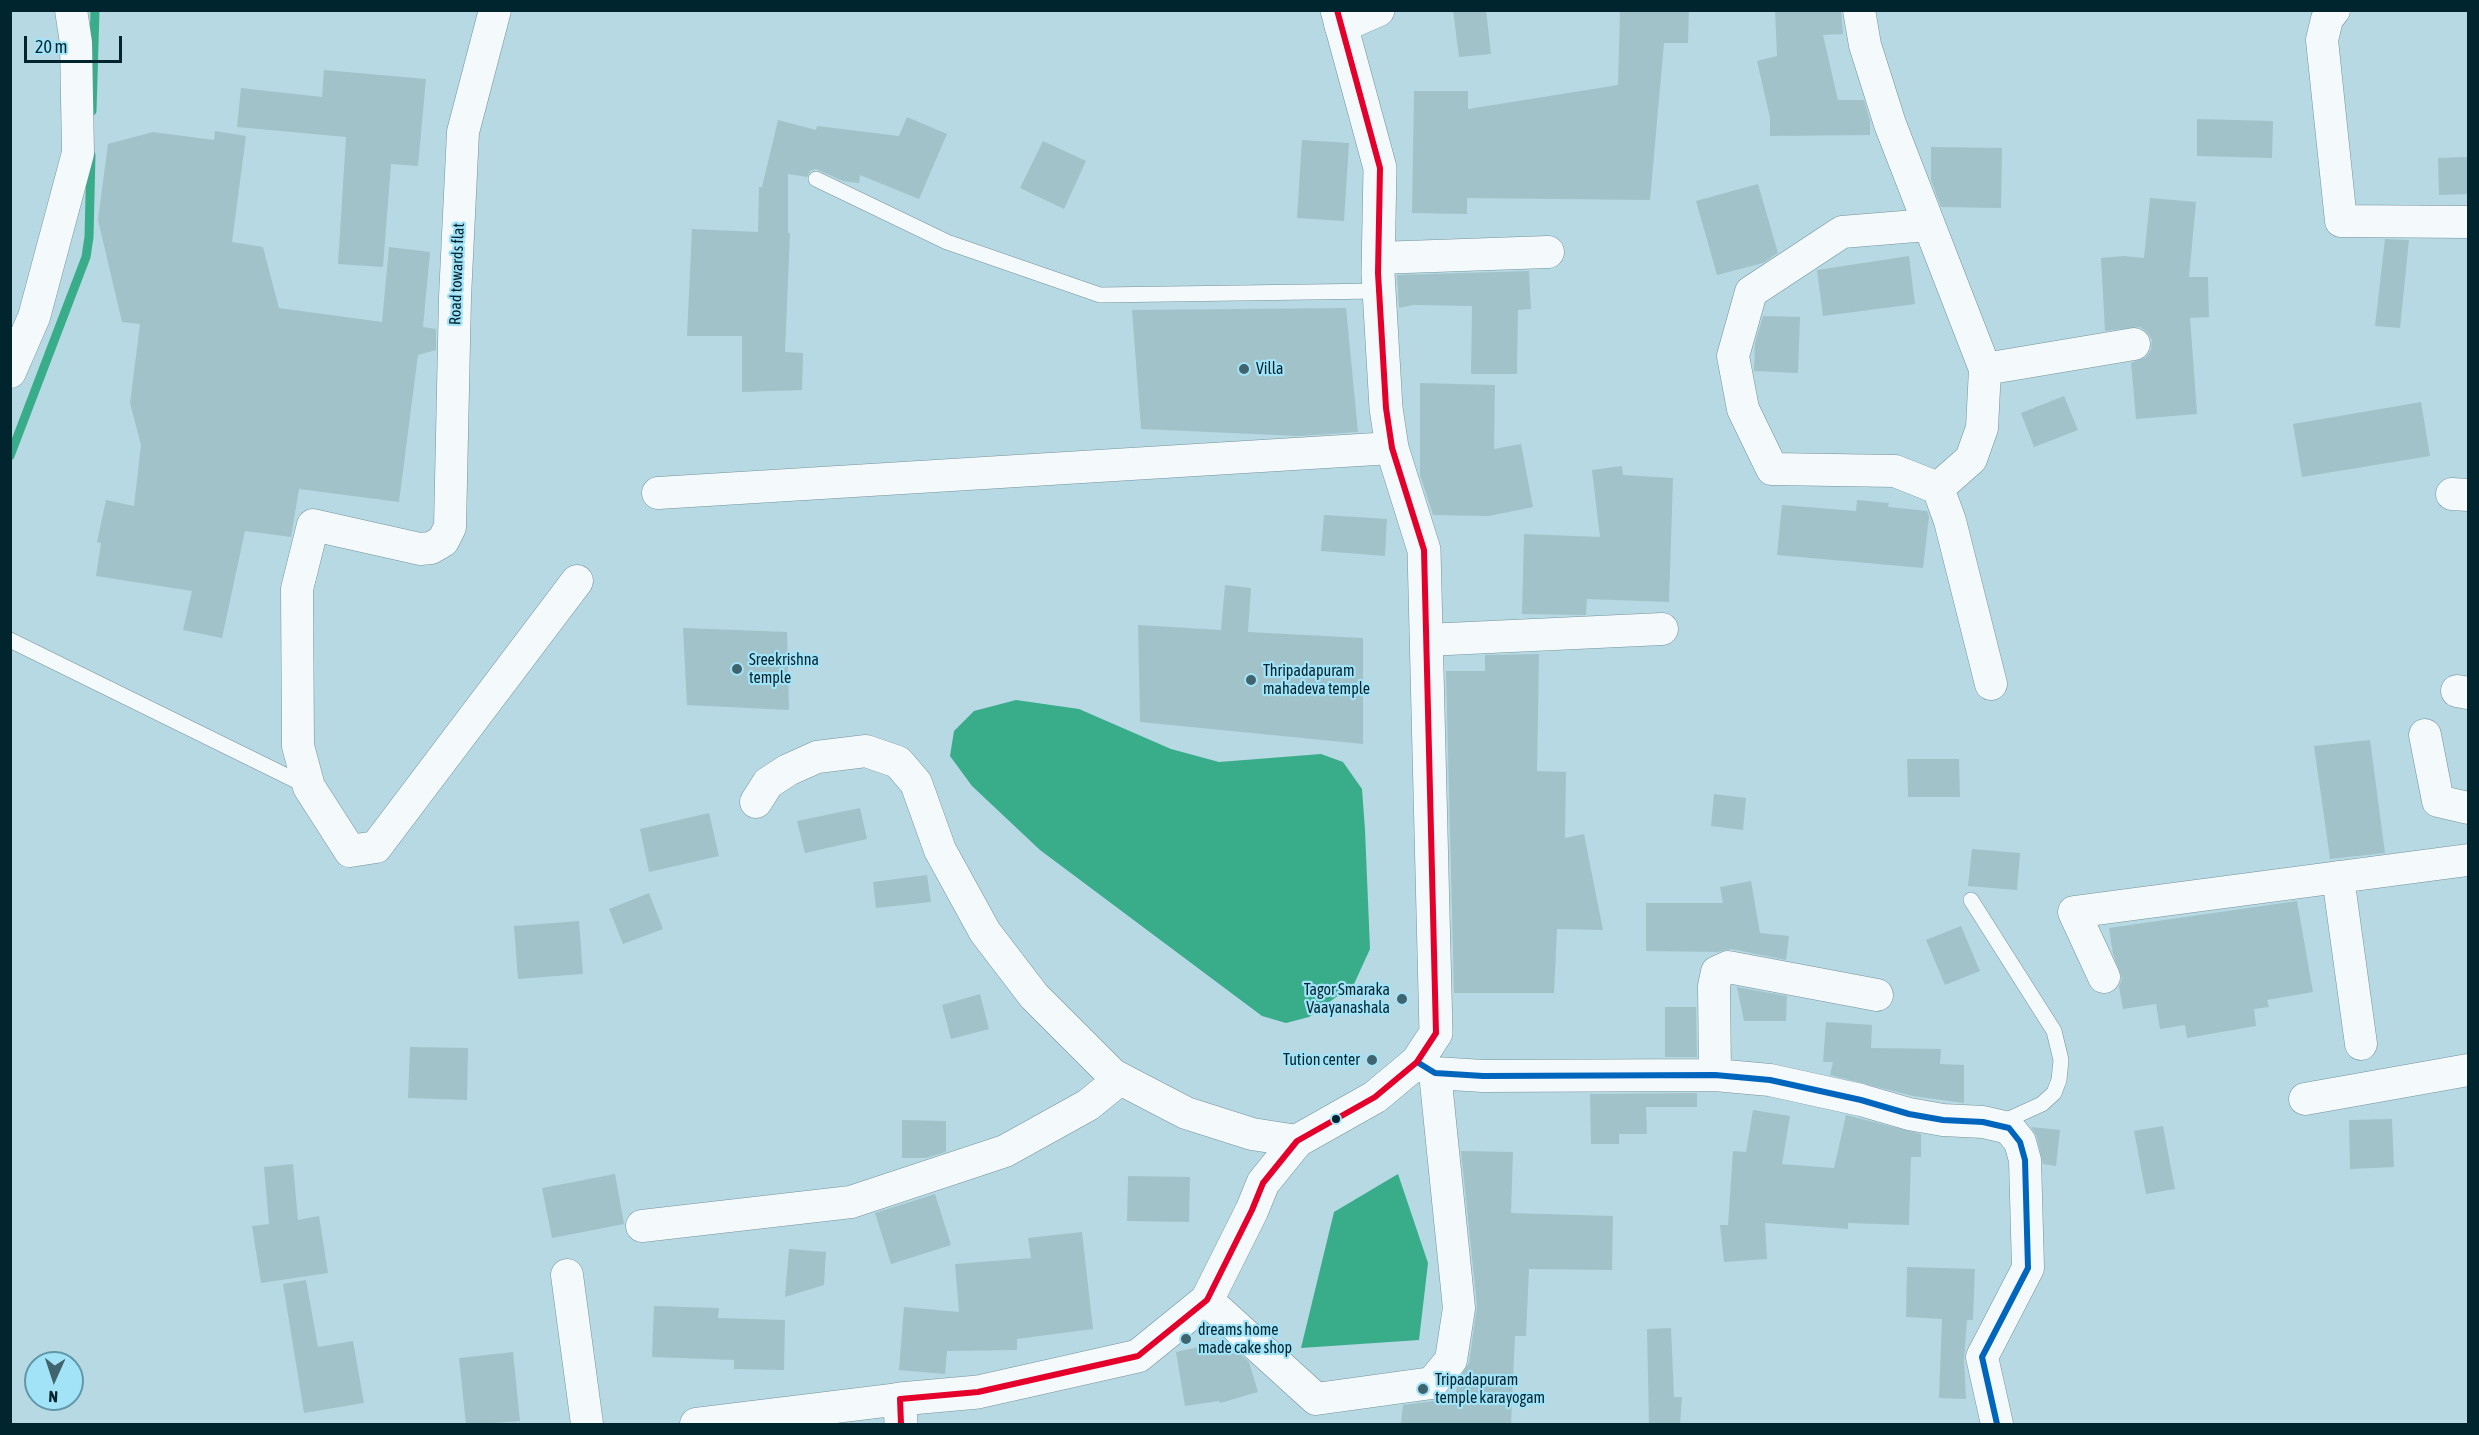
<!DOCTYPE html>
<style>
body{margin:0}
#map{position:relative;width:2479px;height:1435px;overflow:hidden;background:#b6d9e4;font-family:"Asap Condensed",sans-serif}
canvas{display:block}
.frame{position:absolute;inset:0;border:12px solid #00252f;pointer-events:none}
.north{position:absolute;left:24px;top:1351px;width:60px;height:60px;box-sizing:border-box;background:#a2e3f8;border:2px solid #6197a8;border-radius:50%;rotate:183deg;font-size:16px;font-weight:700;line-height:24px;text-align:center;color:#00252f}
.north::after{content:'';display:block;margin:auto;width:21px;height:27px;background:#40646e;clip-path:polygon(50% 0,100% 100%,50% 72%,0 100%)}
.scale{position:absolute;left:24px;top:36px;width:98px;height:27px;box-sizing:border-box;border:3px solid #00252f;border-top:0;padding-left:8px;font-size:18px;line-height:21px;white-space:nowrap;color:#00252f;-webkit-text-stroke:4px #a2e3f8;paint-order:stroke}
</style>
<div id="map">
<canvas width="2479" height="1435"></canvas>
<div class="frame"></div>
<div class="north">N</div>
<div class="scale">20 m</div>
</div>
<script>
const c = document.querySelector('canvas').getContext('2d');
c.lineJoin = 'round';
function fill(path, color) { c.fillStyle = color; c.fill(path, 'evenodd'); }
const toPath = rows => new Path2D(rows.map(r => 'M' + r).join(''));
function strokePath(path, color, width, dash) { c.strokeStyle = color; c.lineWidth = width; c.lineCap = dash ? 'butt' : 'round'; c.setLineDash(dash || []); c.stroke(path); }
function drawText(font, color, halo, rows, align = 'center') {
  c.font = font + ' "Asap Condensed",sans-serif'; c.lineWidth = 4.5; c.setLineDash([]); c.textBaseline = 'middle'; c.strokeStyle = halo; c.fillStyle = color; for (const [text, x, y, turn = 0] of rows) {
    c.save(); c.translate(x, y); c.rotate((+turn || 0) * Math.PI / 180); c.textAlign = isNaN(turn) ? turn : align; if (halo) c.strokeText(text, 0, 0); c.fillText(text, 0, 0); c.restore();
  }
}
const water = toPath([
 [1016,700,1079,709,1171,749,1219,762,1321,754,1343,762,1362,789,1365,830,1370,949,1354,984,1309,1017,1286,1023,1262,1016,1040,850,972,786,950,756,954,731,974,711],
 [1398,1174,1428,1263,1419,1340,1301,1348,1334,1212]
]);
const stream = toPath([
 [92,111,95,10],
 [10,456,86,257,89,237,91,155]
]);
const building = toPath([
 [1453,10,1486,10,1491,54,1459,57],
 [1620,10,1689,10,1688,43,1664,43,1650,200,1467,198,1467,214,1412,213,1414,91,1468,91,1468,109,1618,85],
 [1775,10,1841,10,1843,34,1823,35,1838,100,1864,100,1870,121,1870,135,1770,136,1770,118,1757,61,1777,56],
 [324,70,426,79,418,166,391,164,383,267,338,264,346,137,237,127,241,88,322,97],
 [907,117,947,134,919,199,860,175,859,183,843,181,816,169,810,171,807,177,788,174,788,233,790,233,785,352,803,353,802,390,742,392,742,336,687,336,692,229,758,232,759,187,762,187,778,120,816,130,817,126,899,136],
 [2197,119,2273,121,2272,158,2197,156],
 [215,131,246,136,232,242,263,247,279,308,382,322,389,247,430,252,423,327,436,329,436,350,418,355,399,502,299,489,291,537,245,531,222,638,183,630,192,591,96,576,101,543,97,542,106,500,134,506,141,445,130,403,140,324,122,322,98,220,108,144,153,132,214,140],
 [1302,140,1349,143,1344,221,1297,218],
 [1043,141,1086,161,1064,209,1020,188],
 [1931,147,2002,148,2001,208,1941,207,1931,180],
 [2469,157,2469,194,2439,195,2438,158],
 [1758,184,1778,253,1763,263,1717,275,1696,201],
 [2150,198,2196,202,2189,277,2208,277,2209,317,2190,318,2197,414,2136,419,2131,363,2146,357,2151,350,2152,340,2147,332,2140,327,2105,331,2101,258,2123,256,2144,258],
 [2385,239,2409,240,2400,328,2375,326],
 [1909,256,1915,304,1823,316,1817,270],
 [1529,271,1531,309,1518,310,1517,374,1471,374,1472,306,1413,305,1399,308,1397,275],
 [1346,308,1358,432,1299,436,1141,429,1132,310],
 [1763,316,1800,317,1798,373,1754,371,1755,343],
 [1420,383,1495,385,1494,449,1521,444,1533,507,1489,516,1433,515,1420,475],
 [2064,396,2078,430,2034,447,2021,413],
 [2421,402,2430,456,2302,477,2293,424],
 [1622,466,1623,475,1673,478,1669,602,1587,599,1586,615,1522,614,1524,534,1600,537,1592,470],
 [1857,500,1889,503,1888,507,1927,511,1929,516,1923,568,1777,555,1782,505,1856,511],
 [1324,515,1387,519,1385,556,1321,551],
 [1225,585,1251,588,1248,632,1363,638,1363,744,1140,722,1138,625,1221,630],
 [683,628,787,632,789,710,687,705],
 [1539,654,1537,771,1566,772,1565,838,1584,834,1603,930,1557,929,1554,993,1454,993,1446,671,1485,671,1485,655],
 [2370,740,2385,853,2330,859,2314,746],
 [1907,759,1959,759,1960,797,1908,797],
 [1714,794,1746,798,1743,830,1711,826],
 [860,808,867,839,805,853,797,821],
 [709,813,719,856,649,872,640,829],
 [1972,849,2020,853,2017,890,1968,886],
 [927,875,931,902,876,908,873,882],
 [1751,881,1760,933,1789,936,1786,960,1731,949,1718,952,1646,951,1646,903,1723,903,1720,887],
 [649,893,663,929,623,944,609,909],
 [2297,901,2313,992,2267,1000,2269,1007,2254,1009,2256,1026,2187,1038,2185,1025,2160,1029,2156,1004,2123,1009,2119,987,2122,978,2113,954,2109,928],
 [579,921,583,974,518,979,514,926],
 [1961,926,1980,971,1945,985,1926,940],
 [1737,987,1787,996,1786,1021,1744,1021],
 [980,994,989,1029,951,1039,942,1005],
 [1665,1007,1696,1007,1697,1057,1665,1057],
 [1826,1022,1872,1025,1871,1048,1941,1049,1940,1064,1964,1065,1964,1103,1913,1096,1830,1075,1833,1062,1823,1062],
 [410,1047,468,1048,467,1100,408,1098],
 [1697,1093,1697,1107,1646,1107,1647,1134,1619,1134,1619,1144,1591,1144,1590,1094],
 [1753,1110,1790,1116,1782,1164,1834,1168,1846,1115,1921,1134,1921,1157,1911,1157,1909,1225,1848,1223,1848,1229,1765,1223,1767,1259,1724,1262,1720,1225,1728,1225,1733,1151,1746,1152],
 [2392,1119,2394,1167,2350,1169,2349,1120],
 [902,1120,946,1121,946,1152,926,1158,902,1158],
 [2163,1126,2175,1189,2146,1194,2134,1131],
 [2031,1127,2060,1130,2056,1166,2043,1164,2037,1137],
 [1461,1151,1513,1152,1511,1213,1613,1216,1612,1270,1529,1269,1526,1336,1515,1336,1511,1425,1401,1423,1403,1405,1434,1401,1446,1394,1456,1395,1457,1381,1469,1363,1477,1306],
 [293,1164,298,1220,319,1216,328,1273,261,1283,252,1226,269,1224,264,1167],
 [615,1174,624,1224,552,1238,542,1188],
 [1128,1176,1190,1177,1189,1222,1127,1221],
 [935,1194,951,1245,891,1264,875,1213],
 [1082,1232,1093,1329,1017,1339,1017,1350,947,1351,945,1374,899,1370,904,1307,959,1312,955,1264,1031,1258,1028,1238],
 [789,1249,826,1252,824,1285,785,1297],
 [1907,1267,1975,1269,1973,1320,1967,1320,1964,1360,1966,1399,1939,1398,1942,1319,1906,1317],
 [306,1280,318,1347,353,1341,364,1403,304,1413,283,1284],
 [654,1306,719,1308,718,1318,785,1320,784,1370,734,1369,734,1360,652,1357],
 [1671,1328,1674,1397,1682,1397,1680,1425,1649,1425,1647,1329],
 [1226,1341,1249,1362,1258,1392,1220,1403,1219,1401,1185,1406,1176,1352],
 [513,1352,520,1421,466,1425,459,1358]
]);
const service = toPath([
 [816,179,947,242,1100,295,1379,291],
 [10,640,309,787],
 [1971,900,2054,1031,2061,1060,2059,1080,2054,1093,2042,1104,1998,1124]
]);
const minor = toPath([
 [495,10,463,132,455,297,450,527,443,541,431,548,420,549,313,525,297,589,298,746,309,787,350,851,376,847,577,581],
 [1859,10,1865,45,1890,124,1985,369,1982,428,1971,459,1938,488,1950,521,1991,684],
 [2334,10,2327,19,2322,40,2341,221,2468,222],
 [1928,225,1842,232,1751,292,1733,356,1743,409,1772,469,1895,471,1938,488],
 [1378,258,1548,252],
 [1985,369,2134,344],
 [10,372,34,317,78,153,76,43,71,10],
 [658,493,1392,448],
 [2452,494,2468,495],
 [1426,640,1662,629],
 [2457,691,2468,693],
 [2425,735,2438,801,2468,808],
 [756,802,768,783,788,770,817,757,866,751,898,762,916,783,940,850,985,932,1034,996,1113,1075,1186,1113,1252,1134,1297,1141],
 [2338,877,2361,1044],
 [2104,977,2074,912,2468,860],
 [1417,1062,1435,1073,1483,1076,1715,1075,1770,1080,1861,1100,1909,1114,1943,1120,1983,1122,2009,1128,2020,1142,2025,1160,2028,1268,1982,1357,1997,1424],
 [1715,1075,1714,986,1717,972,1728,967,1877,995],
 [2305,1099,2468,1070],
 [642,1226,851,1202,1005,1151,1088,1105,1120,1079],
 [567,1275,587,1424],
 [1207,1300,1316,1399,1432,1383,1451,1360,1459,1308,1435,1073],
 [696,1424,900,1399]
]);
const tertiary = toPath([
 [1341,26,1378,10]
]);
const secondary = toPath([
 [901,1424,900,1399,978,1392,1138,1356,1207,1300,1252,1210,1263,1183,1297,1141,1375,1097,1417,1062,1436,1033,1424,550,1392,448,1386,408,1378,273,1380,168,1337,10]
]);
const bus1 = toPath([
 [1417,1062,1435,1073,1483,1076,1715,1075,1770,1080,1861,1100,1909,1114,1943,1120,1983,1122,2009,1128,2020,1142,2025,1160,2028,1268,1982,1357,1997,1424]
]);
const bus2 = toPath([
 [901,1424,900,1399,978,1392,1138,1356,1207,1300,1252,1210,1263,1183,1297,1141,1375,1097,1417,1062,1436,1033,1424,550,1392,448,1386,408,1378,273,1380,168,1337,10]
]);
const markers = [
 [1244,369,6,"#40646e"],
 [737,669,6,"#40646e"],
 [1251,680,6,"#40646e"],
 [1402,999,6,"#40646e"],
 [1372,1060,6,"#40646e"],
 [1336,1119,5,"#00252f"],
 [1186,1339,6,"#40646e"],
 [1423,1389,6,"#40646e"]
];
const streetNames = [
 ["Road towards flat",457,274,-88]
];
const poiNames = [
 ["Villa",1256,369],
 ["Sreekrishna",749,660],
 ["temple",749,678],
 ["Thripadapuram",1263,671],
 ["mahadeva temple",1263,689],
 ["Tagor Smaraka",1390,990,"right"],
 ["Vaayanashala",1390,1008,"right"],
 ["Tution center",1360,1060,"right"],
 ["dreams home",1198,1330],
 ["made cake shop",1198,1348],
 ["Tripadapuram",1435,1380],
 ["temple karayogam",1435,1398]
];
fill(water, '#39ac8a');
strokePath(stream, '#39ac8a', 9);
fill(building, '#a1c2c8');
strokePath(service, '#75929a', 16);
strokePath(minor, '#75929a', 33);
strokePath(tertiary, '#75929a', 34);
strokePath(secondary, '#75929a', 34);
strokePath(service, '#f4f9fb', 15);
strokePath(minor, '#f4f9fb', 32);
strokePath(tertiary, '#f4f9fb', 33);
strokePath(secondary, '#f4f9fb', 33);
strokePath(bus1, '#0065bd', 6);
strokePath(bus2, '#e4002b', 6);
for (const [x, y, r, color] of markers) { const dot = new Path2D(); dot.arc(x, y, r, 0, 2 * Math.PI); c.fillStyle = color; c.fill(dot); strokePath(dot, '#a2e3f8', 2); }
drawText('16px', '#00252f', '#a2e3f8', streetNames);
drawText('16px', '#00252f', '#a2e3f8', poiNames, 'left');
</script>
